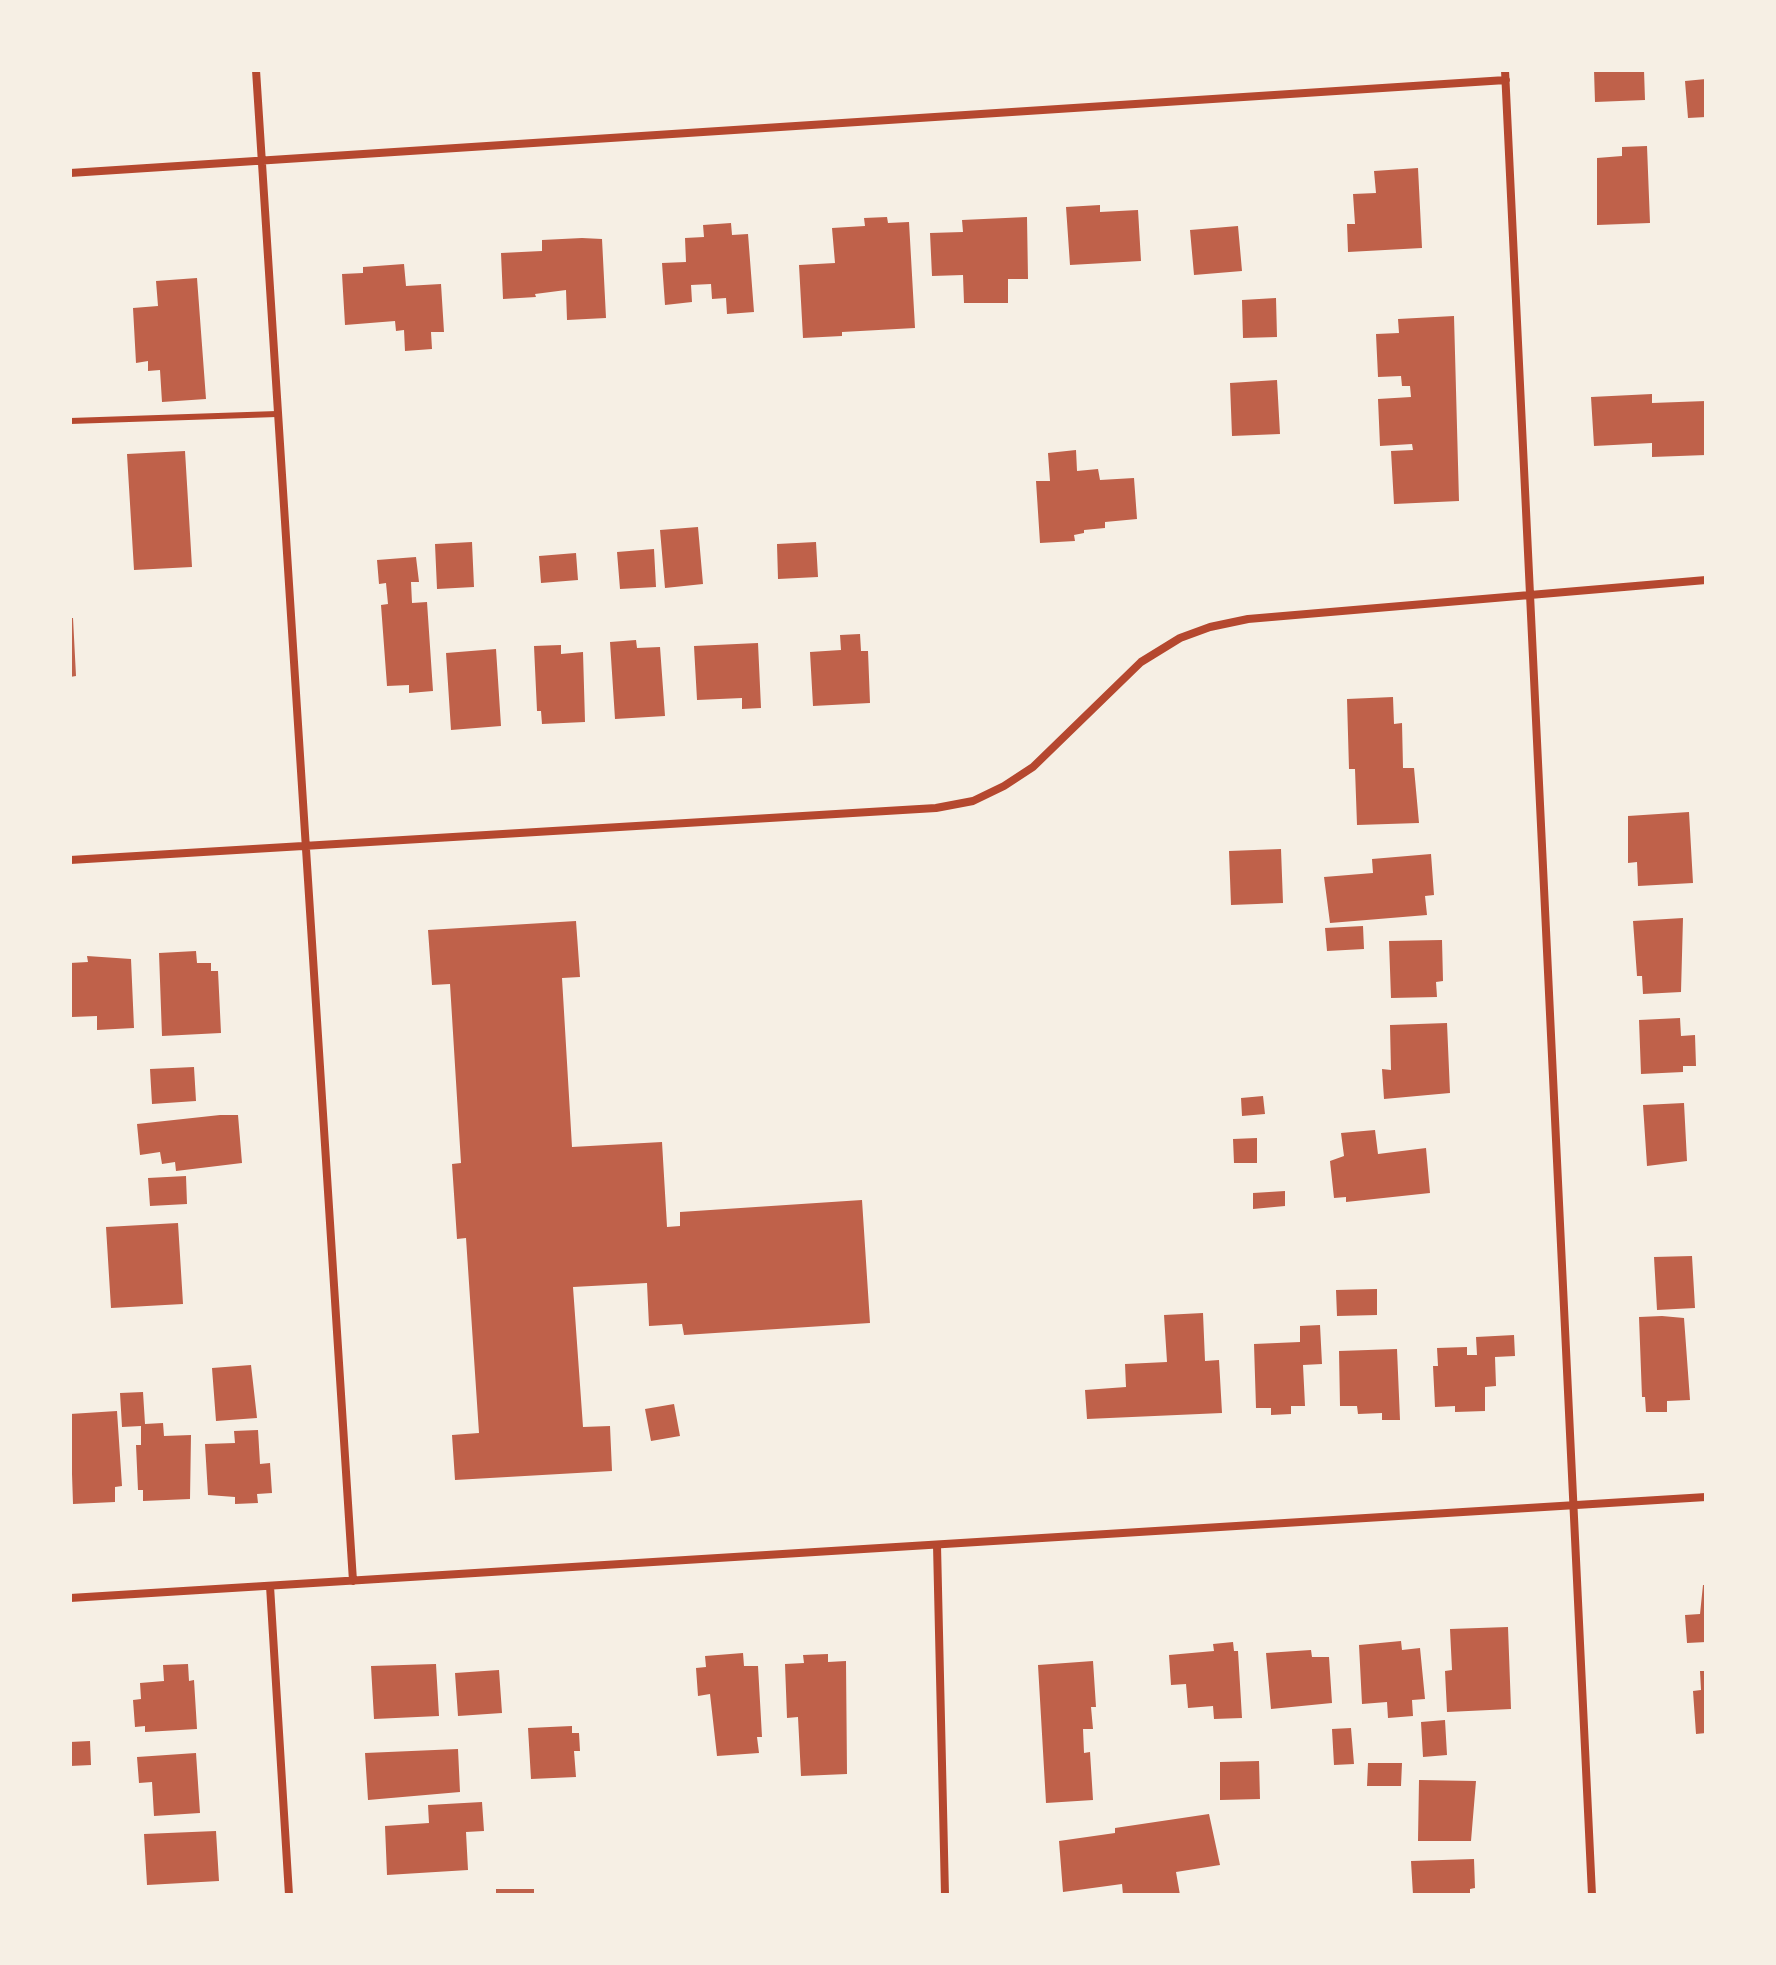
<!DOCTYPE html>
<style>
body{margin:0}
#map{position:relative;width:1776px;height:1965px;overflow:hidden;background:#f6efe4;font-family:"Archivo Narrow",sans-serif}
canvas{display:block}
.frame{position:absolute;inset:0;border:72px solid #f6efe4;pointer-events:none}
</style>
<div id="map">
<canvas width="1776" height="1965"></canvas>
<div class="frame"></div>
</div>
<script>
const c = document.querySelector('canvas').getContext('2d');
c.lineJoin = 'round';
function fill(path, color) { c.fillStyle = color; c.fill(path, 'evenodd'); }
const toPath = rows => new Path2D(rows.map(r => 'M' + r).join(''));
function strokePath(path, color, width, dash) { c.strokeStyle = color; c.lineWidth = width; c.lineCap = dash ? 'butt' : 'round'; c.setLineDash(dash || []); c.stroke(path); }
const building = toPath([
 [1594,70,1644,70,1645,100,1595,102],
 [1706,79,1706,117,1688,118,1685,81],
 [1647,146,1650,223,1597,225,1597,158,1622,156,1622,147],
 [1418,168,1422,248,1348,252,1347,224,1355,224,1353,194,1376,193,1374,171],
 [1100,205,1100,212,1138,210,1141,261,1070,265,1066,207],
 [887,217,888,223,909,222,915,328,842,332,842,336,803,338,799,265,835,263,832,228,865,226,864,218],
 [1027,217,1028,279,1008,279,1008,303,964,303,963,275,932,276,930,233,963,232,962,220],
 [731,223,732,235,748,234,754,312,727,314,726,298,712,299,711,284,691,285,692,302,665,305,662,263,686,262,685,238,704,237,703,225],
 [1238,226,1242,271,1194,275,1190,230],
 [582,238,602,239,606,318,567,320,566,290,535,294,536,297,503,299,501,253,542,251,542,240],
 [404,264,406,286,441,284,444,332,431,332,432,349,405,351,404,330,396,331,395,321,345,325,342,274,363,273,363,267],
 [197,278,206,399,162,402,160,370,148,371,148,361,136,363,133,308,158,306,156,281],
 [1276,298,1277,337,1243,338,1242,300],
 [1454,316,1459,501,1394,504,1391,451,1413,450,1412,444,1380,446,1378,399,1411,397,1410,386,1402,386,1401,376,1378,377,1376,334,1399,333,1398,319],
 [1277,380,1280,434,1232,436,1230,383],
 [1652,394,1652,403,1706,401,1706,455,1652,457,1652,443,1594,446,1591,397],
 [1076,450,1077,471,1098,469,1100,480,1134,478,1137,519,1105,522,1105,528,1084,530,1084,533,1074,535,1075,541,1040,543,1036,481,1050,481,1048,453],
 [185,451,192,567,134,570,127,454],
 [698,527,703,584,665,588,660,530],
 [472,542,474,587,437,589,435,544],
 [816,542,818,577,778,579,777,544],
 [654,549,656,587,620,589,617,552],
 [576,553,578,580,541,583,539,556],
 [416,557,419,582,411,582,412,603,427,602,433,691,409,693,409,685,387,686,381,605,388,604,386,583,379,584,377,560],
 [70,618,73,618,76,676,70,677],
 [860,634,861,651,868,651,870,703,813,706,810,652,841,650,840,635],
 [636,640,637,648,660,647,665,716,615,719,610,642],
 [758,643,761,708,742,709,742,698,697,700,694,646],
 [561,645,561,654,583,652,585,722,542,724,541,711,537,711,534,646],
 [496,649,501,726,451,730,446,653],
 [1393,697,1394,724,1402,723,1403,768,1414,768,1419,823,1357,825,1355,769,1349,769,1347,699],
 [1689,812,1693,883,1638,886,1637,862,1628,863,1628,816],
 [1281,849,1283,903,1231,905,1229,851],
 [1431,854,1434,895,1425,896,1427,915,1330,923,1324,877,1373,873,1372,859],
 [1683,918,1681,992,1643,994,1642,976,1637,976,1633,921],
 [576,921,580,977,562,978,572,1147,662,1142,667,1227,680,1226,680,1212,862,1200,870,1323,684,1335,682,1324,649,1326,647,1283,573,1287,583,1427,610,1426,612,1471,455,1480,452,1435,479,1433,466,1238,457,1239,452,1164,461,1163,450,984,432,985,428,930],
 [1363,926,1364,949,1327,951,1325,928],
 [1442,940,1443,981,1436,982,1437,997,1391,998,1389,941],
 [196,951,197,963,211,963,211,971,218,971,221,1033,162,1036,159,953],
 [87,956,131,959,134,1028,97,1030,97,1016,72,1017,70,963,88,962],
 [1680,1018,1681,1036,1695,1035,1696,1066,1683,1066,1683,1072,1641,1074,1639,1020],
 [1447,1023,1450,1093,1384,1099,1382,1069,1391,1070,1390,1025],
 [194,1067,196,1101,152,1104,150,1069],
 [1263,1096,1265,1114,1242,1116,1241,1098],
 [1684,1103,1687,1161,1647,1166,1643,1105],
 [220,1115,238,1115,242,1163,176,1171,175,1162,162,1164,160,1152,140,1155,137,1124],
 [1375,1130,1378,1154,1426,1148,1430,1193,1346,1202,1346,1197,1334,1198,1330,1161,1344,1156,1341,1133],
 [1257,1138,1257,1163,1234,1163,1233,1139],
 [186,1176,187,1204,150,1206,148,1178],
 [1285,1191,1285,1206,1253,1209,1253,1193],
 [178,1223,183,1304,111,1308,106,1227],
 [1692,1256,1695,1308,1657,1310,1654,1257],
 [1377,1289,1377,1315,1337,1316,1336,1290],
 [1203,1313,1205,1361,1219,1360,1222,1413,1087,1419,1085,1390,1126,1387,1125,1364,1167,1362,1164,1315],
 [1662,1316,1684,1318,1690,1400,1667,1401,1667,1412,1646,1412,1645,1397,1642,1397,1639,1317],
 [1320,1325,1322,1364,1303,1365,1305,1406,1291,1406,1291,1414,1271,1415,1271,1408,1256,1408,1254,1344,1300,1342,1300,1326],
 [1514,1335,1515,1356,1495,1357,1496,1386,1485,1387,1485,1411,1455,1412,1455,1406,1435,1407,1433,1366,1438,1366,1437,1348,1467,1347,1467,1355,1477,1355,1476,1337],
 [1397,1349,1400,1420,1382,1420,1382,1413,1358,1414,1357,1406,1340,1406,1339,1351],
 [251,1365,257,1418,216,1421,212,1368],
 [143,1392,145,1424,163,1423,164,1436,191,1435,190,1499,143,1501,143,1490,138,1490,136,1445,141,1445,141,1426,122,1427,120,1393],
 [674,1404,680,1436,651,1441,645,1409],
 [117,1411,122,1486,115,1487,115,1502,73,1504,70,1414],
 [258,1430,260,1464,270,1463,272,1493,257,1494,258,1503,235,1504,235,1497,208,1495,205,1444,235,1443,234,1431],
 [1703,1585,1706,1585,1706,1642,1687,1643,1685,1615,1700,1614],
 [1508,1627,1511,1709,1447,1712,1445,1671,1452,1670,1450,1629],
 [1401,1641,1402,1650,1420,1648,1425,1699,1412,1700,1413,1716,1388,1718,1387,1702,1362,1704,1359,1645],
 [1233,1642,1234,1651,1238,1651,1242,1718,1214,1719,1213,1706,1188,1708,1186,1684,1171,1685,1169,1655,1214,1651,1213,1644],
 [1311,1650,1312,1657,1329,1657,1332,1703,1271,1709,1266,1653],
 [743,1653,744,1666,758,1666,762,1737,757,1737,759,1753,717,1756,710,1694,698,1696,696,1668,706,1667,705,1656],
 [828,1654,828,1662,846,1661,847,1774,801,1776,798,1717,787,1718,785,1664,804,1663,803,1655],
 [1093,1661,1096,1707,1091,1707,1093,1729,1083,1729,1084,1753,1090,1752,1093,1800,1046,1803,1038,1665],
 [188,1664,189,1681,194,1680,197,1729,145,1732,145,1726,135,1727,133,1700,141,1699,140,1683,164,1681,163,1665],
 [436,1664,439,1716,374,1719,371,1666],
 [499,1670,502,1713,458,1716,455,1673],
 [1700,1671,1706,1671,1706,1733,1696,1734,1693,1691,1701,1690],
 [1445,1720,1447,1755,1423,1757,1421,1722],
 [572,1726,572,1733,579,1733,580,1751,574,1751,576,1777,531,1779,528,1728],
 [1351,1728,1354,1764,1334,1765,1332,1729],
 [90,1741,91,1765,70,1766,70,1742],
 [458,1749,460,1792,368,1800,365,1753],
 [196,1753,200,1813,154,1816,152,1782,139,1783,137,1757],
 [1259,1761,1260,1799,1220,1800,1220,1762],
 [1368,1763,1402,1763,1401,1786,1367,1786],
 [1419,1780,1476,1781,1471,1841,1418,1841],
 [482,1802,484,1831,466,1832,468,1870,387,1875,385,1826,429,1823,428,1805],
 [1209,1814,1220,1865,1176,1872,1180,1895,1123,1895,1122,1884,1063,1892,1059,1841,1115,1833,1115,1828],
 [216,1831,219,1881,147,1885,144,1834],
 [1474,1859,1475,1888,1470,1889,1470,1895,1413,1895,1411,1861],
 [496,1889,534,1889,534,1895,496,1895]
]);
const service = toPath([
 [70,421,277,414]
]);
const minor = toPath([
 [256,70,353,1581],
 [1505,70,1592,1895],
 [70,173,1506,80],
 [70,860,936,808,973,801,1004,786,1033,767,1141,662,1180,638,1210,627,1248,619,1706,580],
 [937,1545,945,1895],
 [270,1586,289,1895],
 [70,1598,1706,1497]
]);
fill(building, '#bf614a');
strokePath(service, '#b5482f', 6);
strokePath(minor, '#b5482f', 8);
</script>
